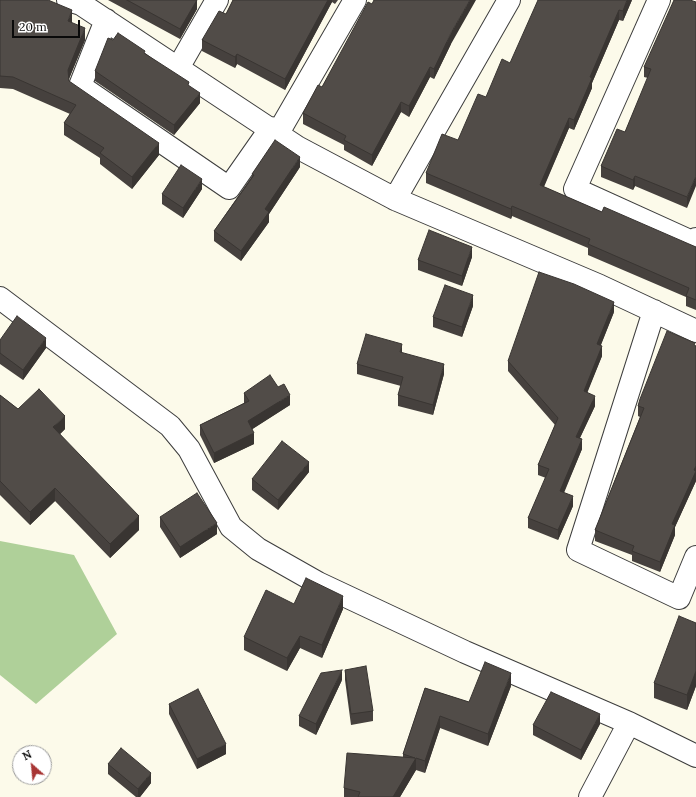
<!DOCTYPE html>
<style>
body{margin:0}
#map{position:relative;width:696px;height:797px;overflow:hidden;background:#fcfaea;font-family:Lora,serif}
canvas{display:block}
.north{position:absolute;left:12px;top:745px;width:40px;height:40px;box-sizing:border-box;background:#fff;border:1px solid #9d9d9d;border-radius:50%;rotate:333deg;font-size:11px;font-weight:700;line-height:16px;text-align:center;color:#0a0a0a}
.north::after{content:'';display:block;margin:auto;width:14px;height:18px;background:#a83534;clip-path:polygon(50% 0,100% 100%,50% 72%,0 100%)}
.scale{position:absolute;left:12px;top:20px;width:68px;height:18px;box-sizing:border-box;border:2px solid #0a0a0a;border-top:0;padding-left:5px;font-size:12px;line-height:14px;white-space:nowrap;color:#0a0a0a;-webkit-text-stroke:3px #fff;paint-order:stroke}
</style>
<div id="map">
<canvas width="696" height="797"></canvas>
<div class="north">N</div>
<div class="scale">20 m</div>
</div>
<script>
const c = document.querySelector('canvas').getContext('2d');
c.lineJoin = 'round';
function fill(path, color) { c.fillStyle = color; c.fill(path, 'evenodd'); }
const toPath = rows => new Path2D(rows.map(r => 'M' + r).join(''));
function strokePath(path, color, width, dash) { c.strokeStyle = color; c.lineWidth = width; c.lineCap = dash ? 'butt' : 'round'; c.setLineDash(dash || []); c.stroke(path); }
const forest = toPath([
 [0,541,74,555,117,634,36,704,0,675]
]);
const minor = toPath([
 [68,0,81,4,297,147,395,199,600,286,696,331],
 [659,0,575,189,694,243,696,239],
 [106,20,80,86,229,188,271,128],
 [178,68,217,0],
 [278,133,355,0],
 [395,199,509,0],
 [0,298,170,426,189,449,231,527,258,549,318,583,465,652,629,723,696,756],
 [654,311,578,550,679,598,696,557],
 [590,797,629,723]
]);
const wall = toPath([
 [0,0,72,21,72,23,85,40,69,79,69,81,159,155,132,189,100,164,100,158,64,135,64,123,70,114,13,89,0,88],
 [108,0,197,0,197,9,180,39],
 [233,0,338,0,335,4,332,2,285,90,237,64,235,68,202,51,202,40,226,14],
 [632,0,623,21,619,20,592,83,592,88,574,130,569,128,544,187,602,212,696,247,696,310,686,306,686,297,588,255,588,248,512,216,511,219,426,183,426,173,458,140,486,97,510,63],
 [690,0,687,208,635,186,633,190,601,177,601,166,625,132,648,78,644,77,644,67],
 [372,4,451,44,434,79,430,77,409,117,401,112,372,166,344,150,344,145,303,124,303,113,322,87],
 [145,53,189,86,200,103,174,135,95,81,95,71],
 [300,167,269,214,269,222,241,261,214,241,214,231,252,176,252,174],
 [202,189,183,218,162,204,162,194],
 [472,257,462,286,418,270,418,260],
 [473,306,462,337,433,327,433,317],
 [614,312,601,345,602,356,587,392,595,406,580,438,582,449,564,493,573,506,558,540,528,528,528,518,546,478,538,475,538,465,555,425,508,371,508,361],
 [0,340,46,348,23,380,0,364],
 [695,346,696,346,696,481,675,527,675,535,660,572,632,561,632,555,595,541,595,530,640,417,638,416,638,406],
 [357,364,444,374,433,415,398,406,398,395,401,386,357,374],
 [244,393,290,405,252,429,254,444,214,463,200,435,200,425,244,403],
 [0,395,18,409,65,429,60,434,139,530,110,558,55,501,30,525,0,495],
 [309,472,278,510,252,490,252,479],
 [160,517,217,534,180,558,160,527],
 [294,604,343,609,322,658,300,648,287,671,244,650,244,637],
 [696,623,696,686,687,710,654,698,654,683],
 [345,670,373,711,373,721,351,725,345,680],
 [342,680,316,735,299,726,299,716],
 [511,686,488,746,440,728,425,773,416,770,400,797,344,797,344,788,403,757,403,754,425,688,469,702],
 [169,704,226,754,197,769,169,714],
 [600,724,581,760,533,735,533,725],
 [108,764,151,783,140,797,136,797,108,774]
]);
const shadedWall = toPath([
 [197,0,197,9,180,39,180,29],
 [328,0,332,0,332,2,285,90,285,79],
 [470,0,476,0,451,44,434,79,434,69,451,33],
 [627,0,632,0,623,21,623,11],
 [72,10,72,21,68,33,68,21],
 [619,10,619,20,592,83,592,88,574,130,574,120,590,77],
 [85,28,85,40,68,81,68,70],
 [237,54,237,64,235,68,235,57],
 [430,67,430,77,409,117,409,106],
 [200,93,200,103,174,135,174,125],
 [401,102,401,112,372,166,372,155],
 [569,118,569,128,540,195,540,185],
 [159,143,159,155,132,189,132,177],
 [300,157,300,167,269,214,269,222,241,261,241,251,265,209],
 [635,176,635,186,633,190,633,180],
 [696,176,696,186,687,208,687,197],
 [202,179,202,189,183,218,183,208],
 [512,206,512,216,511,219,511,209],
 [472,247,472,257,462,286,462,276],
 [473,295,473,306,462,337,462,327],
 [614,302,614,312,597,354,597,344],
 [46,338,46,348,23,380,23,370],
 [402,344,402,355,400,352],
 [602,346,602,356,584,401,584,391],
 [444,364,444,374,433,415,433,405],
 [290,395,290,405,248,432,248,421],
 [595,396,595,406,576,446,576,437],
 [65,416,65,429,53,441,53,427],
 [254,433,254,444,214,463,214,453],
 [582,439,582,449,560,501,560,491],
 [309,462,309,472,278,510,278,500],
 [696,466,696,481,675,527,675,535,660,572,660,562,672,524],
 [55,488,55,501,30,525,30,512],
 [573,496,573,506,558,540,558,530],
 [139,516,139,530,110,558,110,544],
 [217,523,217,534,180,558,180,547],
 [343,596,343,609,322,658,322,645],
 [300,636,300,648,287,671,287,658],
 [342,670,342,680,316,735,316,724],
 [696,671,696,686,687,710,687,695],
 [511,673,511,686,488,746,488,734],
 [600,714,600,724,581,760,581,750],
 [440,716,440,728,425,773,425,761],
 [226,744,226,754,197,769,197,759],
 [416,758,416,770,400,797,393,797],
 [151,773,151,783,140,797,138,797,138,789]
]);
const building = toPath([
 [0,0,48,0,72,10,68,21,85,28,68,70,69,81,159,143,132,177,100,153,104,148,64,123,76,105,13,77,0,76,0,0],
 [127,0,197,0,180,29,127,0],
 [233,0,328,0,285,79,237,54,235,57,202,40,219,11,226,14,233,0],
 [374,0,470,0,451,33,434,69,430,67,409,106,401,102,372,155,344,140,346,136,303,113,318,85,322,87,368,2,372,4,374,0],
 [538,0,627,0,623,11,619,10,590,77,592,78,574,120,569,118,540,185,602,212,604,207,689,244,696,247,696,300,686,296,689,288,588,244,590,239,512,206,511,209,426,173,442,134,458,140,478,94,486,97,502,59,510,63,538,0],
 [674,0,690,0,696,2,696,176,687,197,635,176,633,180,601,166,617,129,625,132,651,69,644,67,674,0],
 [118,33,145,51,144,53,189,82,188,85,200,93,174,125,95,71,108,38,113,40,118,33],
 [275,140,300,157,265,209,269,212,241,251,214,231,254,175,252,174,275,140],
 [181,165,202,179,183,208,162,194,181,165],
 [429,230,472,247,462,276,418,260,429,230],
 [539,272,574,284,614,302,597,344,602,346,584,391,595,396,576,437,582,439,560,491,573,496,558,530,528,518,549,469,538,465,558,418,508,361,539,272],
 [445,285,473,295,462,327,433,317,445,285],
 [17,316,46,338,23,370,0,353,0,340,17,316],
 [667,331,695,343,694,345,696,346,696,466,694,470,696,471,672,524,675,525,660,562,632,551,634,546,595,530,644,408,638,406,640,399,667,331],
 [366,334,402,344,400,352,444,364,433,405,398,395,403,377,357,364,366,334],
 [270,375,278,387,284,384,290,395,248,421,254,433,214,453,200,425,249,401,244,393,270,375],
 [39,389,65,416,53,427,139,516,110,544,55,488,30,512,0,481,0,395,18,409,39,389],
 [282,441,309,462,278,500,252,479,282,441],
 [197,493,217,523,180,547,160,517,197,493],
 [306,578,343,596,322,645,300,636,287,658,244,637,266,590,294,604,306,578],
 [679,616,696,623,696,671,687,695,654,683,679,616],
 [485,662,511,673,488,734,440,716,425,761,416,758,393,797,358,797,360,792,344,788,347,753,415,758,403,754,425,688,469,702,485,662],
 [366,666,373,711,351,714,345,670,366,666],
 [342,670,316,724,299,716,321,673,342,670],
 [198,689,226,744,197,759,169,704,198,689],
 [551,692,600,714,581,750,533,725,551,692],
 [121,748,151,773,138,789,108,764,121,748]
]);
fill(forest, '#afd099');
strokePath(minor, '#3d3d3d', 24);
strokePath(minor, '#fff', 22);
fill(wall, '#46413e');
fill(shadedWall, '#393532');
fill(building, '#514c48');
strokePath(building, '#393532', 1);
</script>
